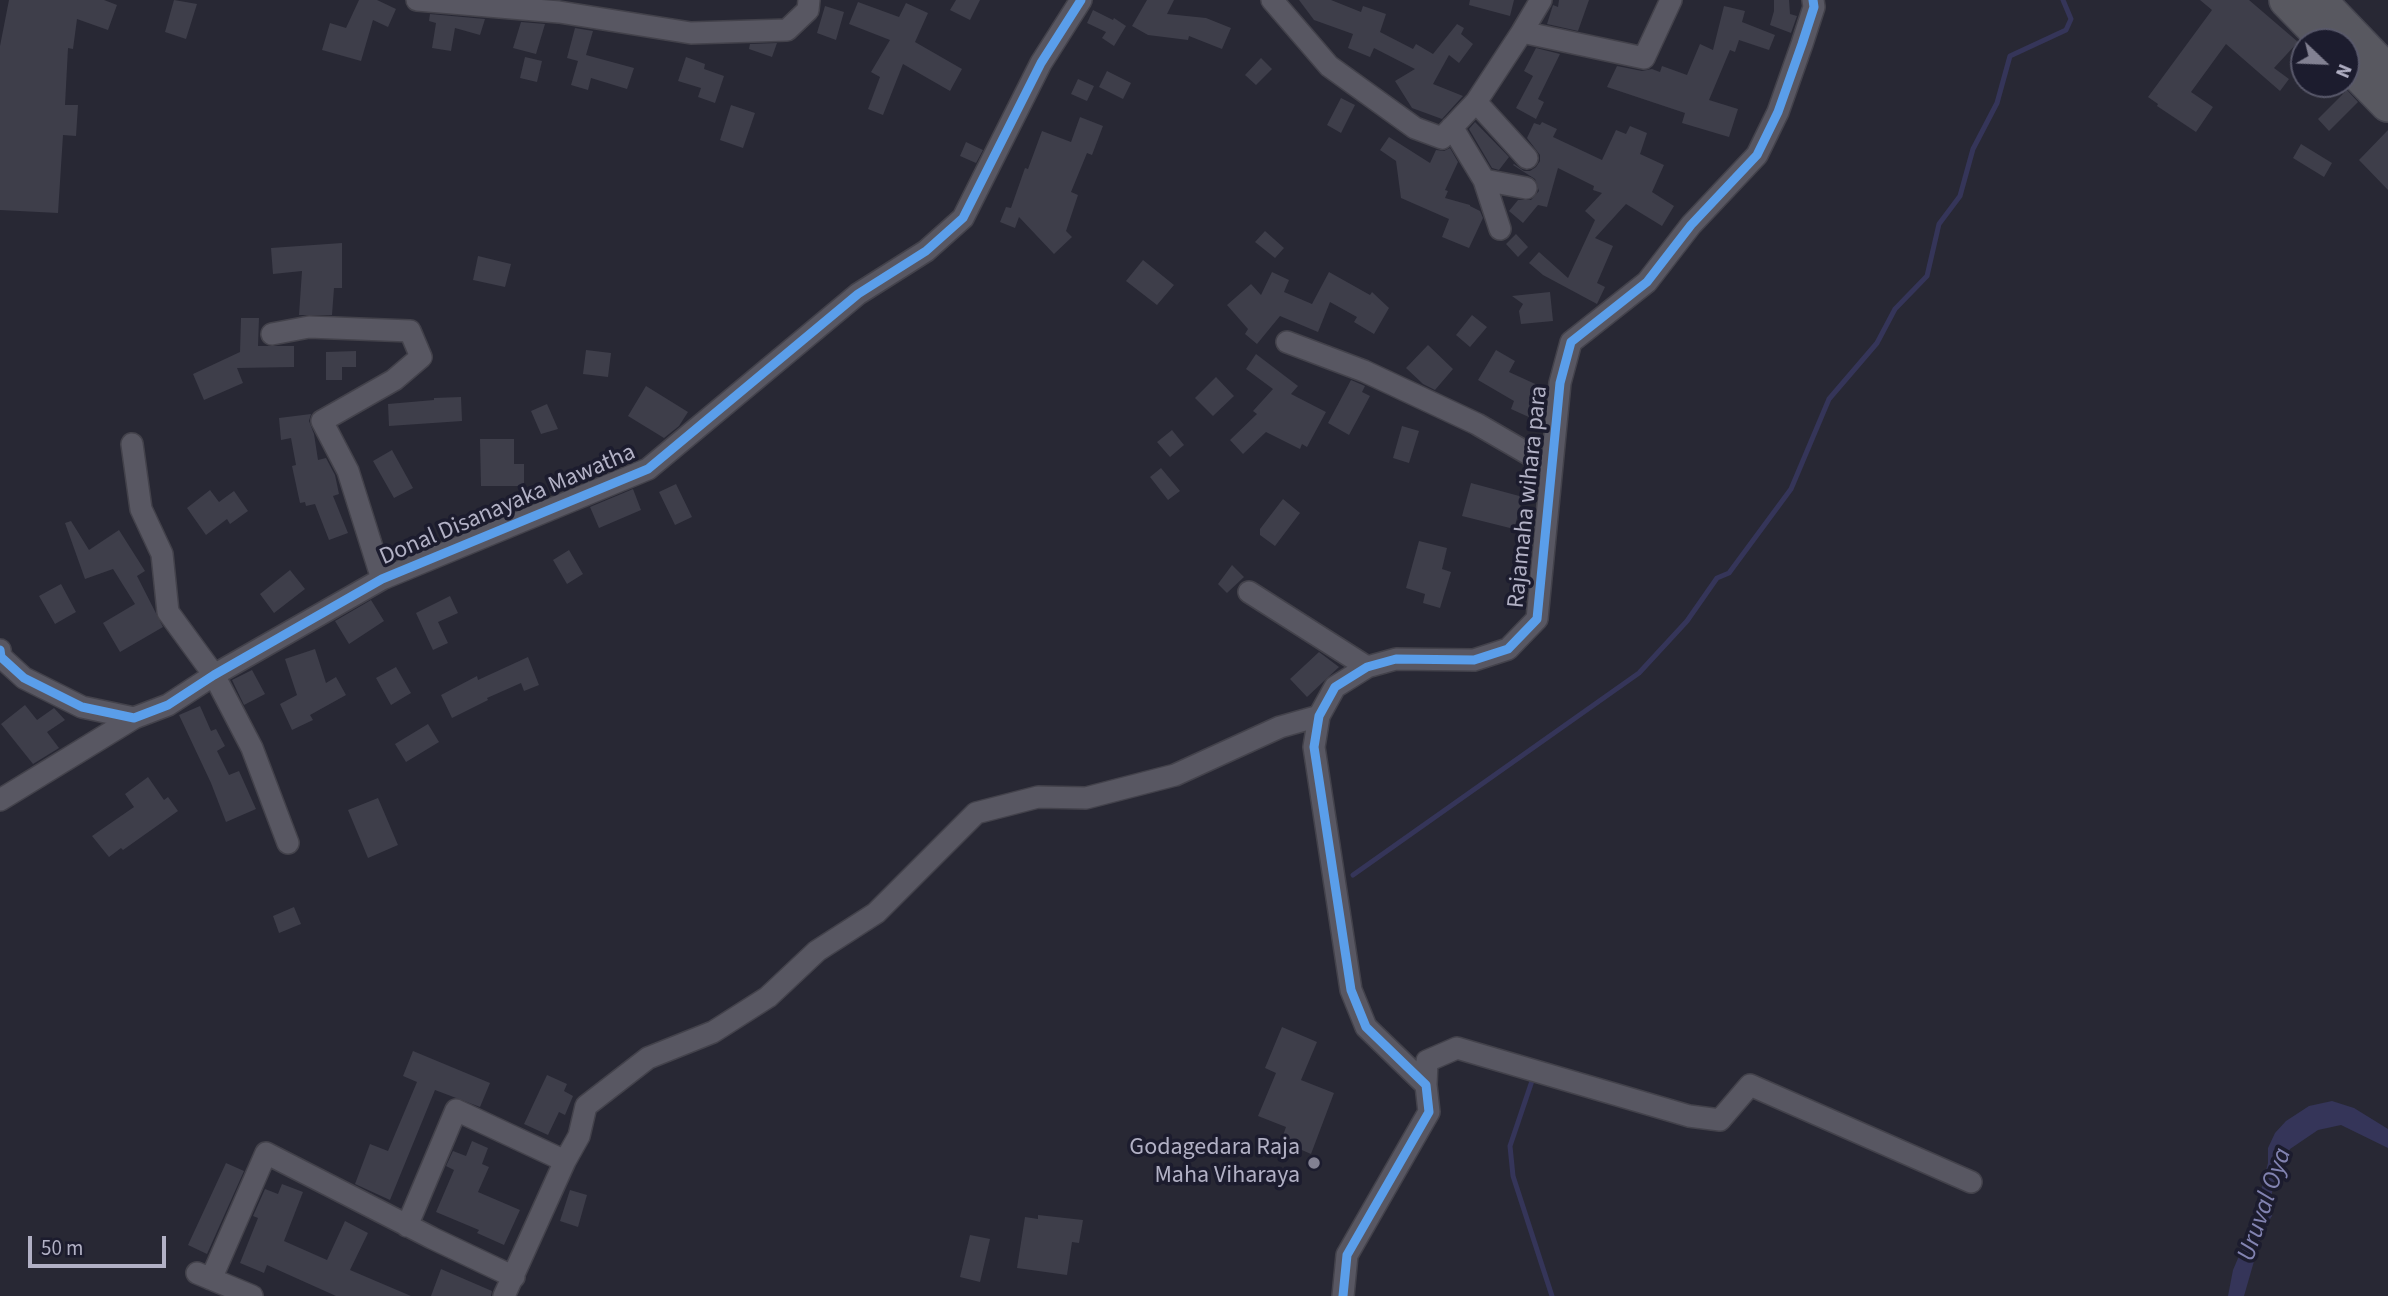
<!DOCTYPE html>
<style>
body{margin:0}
#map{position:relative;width:2388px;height:1296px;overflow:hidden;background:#282834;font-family:"Source Sans 3",sans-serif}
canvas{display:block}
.north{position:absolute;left:2290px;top:28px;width:70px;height:70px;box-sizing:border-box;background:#1c1c2e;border:2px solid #58586a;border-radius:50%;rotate:113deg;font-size:19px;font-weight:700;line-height:28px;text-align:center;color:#b2b1c5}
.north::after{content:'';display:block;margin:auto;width:24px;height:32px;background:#828192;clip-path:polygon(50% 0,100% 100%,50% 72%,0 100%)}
.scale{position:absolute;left:28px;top:1236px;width:138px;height:32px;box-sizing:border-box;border:4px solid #b2b1c5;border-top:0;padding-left:9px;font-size:21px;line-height:24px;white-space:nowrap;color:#b2b1c5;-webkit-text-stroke:5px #1c1c2e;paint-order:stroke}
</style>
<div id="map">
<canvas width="2388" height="1296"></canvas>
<div class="north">N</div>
<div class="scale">50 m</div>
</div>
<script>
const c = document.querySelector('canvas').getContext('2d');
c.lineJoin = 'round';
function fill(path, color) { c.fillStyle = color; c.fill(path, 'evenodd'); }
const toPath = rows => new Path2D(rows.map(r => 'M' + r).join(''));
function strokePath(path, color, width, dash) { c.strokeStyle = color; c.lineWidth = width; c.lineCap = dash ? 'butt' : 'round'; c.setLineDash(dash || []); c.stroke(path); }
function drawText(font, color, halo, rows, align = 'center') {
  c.font = font + ' "Source Sans 3",sans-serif'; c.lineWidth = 7; c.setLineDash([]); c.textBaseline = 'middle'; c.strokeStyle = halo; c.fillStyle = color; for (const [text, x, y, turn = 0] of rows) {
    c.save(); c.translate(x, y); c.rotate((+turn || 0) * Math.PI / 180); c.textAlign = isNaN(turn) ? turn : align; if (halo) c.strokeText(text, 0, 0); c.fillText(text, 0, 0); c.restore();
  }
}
const water = toPath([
 [2332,1101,2354,1108,2388,1129,2388,1148,2341,1125,2318,1130,2290,1149,2272,1192,2272,1216,2263,1230,2244,1296,2228,1296,2233,1270,2253,1223,2268,1163,2268,1148,2275,1133,2286,1121,2309,1106]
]);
const stream = toPath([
 [1353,875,1639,673,1687,621,1717,578,1729,573,1791,489,1829,399,1877,343,1895,309,1927,276,1939,224,1960,196,1973,149,1997,103,2010,56,2066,30,2071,19,2063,0],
 [1534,1075,1510,1146,1513,1176,1552,1296]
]);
const building = toPath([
 [9,0,104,0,117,5,108,30,77,19,73,49,68,48,65,105,78,105,76,136,63,135,58,213,0,210,0,46],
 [174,0,197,4,186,39,165,32],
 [359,0,377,0,396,9,388,27,373,20,361,61,322,50,330,23,346,28],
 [956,0,980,0,970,20,950,10],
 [1147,0,1174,0,1167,14,1206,18,1231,28,1222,49,1189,36,1188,40,1148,35,1132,26],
 [1299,0,1331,0,1361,12,1363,6,1386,14,1380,32,1413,49,1416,44,1433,54,1457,24,1464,28,1461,34,1473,44,1459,63,1449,55,1433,84,1463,96,1462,97,1442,119,1412,108,1395,81,1415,69,1374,48,1370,57,1348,48,1353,34,1314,20],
 [1470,0,1514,0,1510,16,1469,5],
 [1559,0,1589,0,1578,31,1547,24,1553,5,1558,7],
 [1774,0,1789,0,1790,14,1797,16,1791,33,1770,25,1774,11],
 [2200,0,2249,0,2298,42,2274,68,2289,79,2280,91,2226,44,2191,92,2213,107,2196,132,2157,106,2158,104,2148,97,2212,10],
 [858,2,899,17,906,3,928,13,915,42,962,69,950,91,903,64,883,115,868,109,880,77,871,72,890,40,849,24],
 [825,6,844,12,836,40,817,33],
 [1724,6,1745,11,1742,22,1775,35,1769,50,1739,40,1735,52,1730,50,1709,100,1738,109,1729,137,1682,123,1685,113,1607,87,1617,66,1642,71,1652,69,1660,72,1662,66,1687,75,1700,44,1713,50],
 [1093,10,1113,20,1114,18,1126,26,1114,46,1102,38,1106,32,1087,23],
 [430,14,485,19,480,35,455,28,451,51,432,48,436,23,429,21],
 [521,22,545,24,536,54,513,48],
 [575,28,593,31,586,55,634,68,627,89,591,78,588,90,571,85,578,61,567,58],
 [777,43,772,57,749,49,750,44],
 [1536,48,1560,54,1538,99,1544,102,1536,119,1516,108,1533,76,1524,71],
 [525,57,542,61,537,82,520,78],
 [686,57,705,64,704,69,724,76,715,103,698,97,701,88,678,81],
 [1261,58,1272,69,1256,85,1245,75],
 [1107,71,1131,83,1123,99,1099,87],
 [1078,79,1094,86,1087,101,1071,94],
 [2347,90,2358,102,2329,131,2318,119],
 [1341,98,1355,105,1341,133,1327,125],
 [731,105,755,113,743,148,720,140],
 [1080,117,1103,126,1092,155,1087,153,1071,192,1078,195,1066,231,1072,237,1054,254,1019,217,1015,228,1000,222,1006,207,1011,208,1025,168,1028,169,1042,131,1071,142],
 [1475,122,1509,157,1499,170,1492,168,1469,129],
 [1542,122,1557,129,1553,137,1602,160,1616,130,1626,134,1630,126,1647,133,1640,154,1664,165,1652,192,1674,206,1662,226,1626,204,1595,238,1613,246,1597,283,1605,287,1597,304,1543,275,1529,263,1539,252,1568,278,1595,220,1585,211,1602,193,1593,190,1594,186,1558,168,1547,207,1538,205,1523,223,1509,211,1518,200,1531,200,1539,191,1535,179,1513,165,1514,164,1524,171,1530,171,1536,167,1540,161,1540,155,1527,138,1534,123,1540,125],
 [2388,130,2388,190,2359,160],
 [1389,137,1430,163,1436,150,1444,151,1450,148,1458,162,1445,190,1448,191,1445,198,1470,205,1470,206,1480,211,1483,218,1469,248,1442,237,1449,219,1401,198,1396,161,1380,150],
 [966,142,983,150,976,163,960,156],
 [2301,144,2332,163,2324,177,2293,158],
 [1265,231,1284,248,1275,258,1255,242],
 [1516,234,1528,247,1518,257,1506,244],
 [342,243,342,288,334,288,332,315,299,315,302,271,273,274,271,248],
 [478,256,511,264,505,287,473,280],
 [1143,260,1174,285,1157,305,1126,281],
 [1272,272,1289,280,1284,292,1312,304,1329,272,1370,295,1372,292,1389,308,1374,334,1354,322,1357,317,1330,302,1318,332,1280,316,1257,344,1245,334,1248,329,1227,305,1251,284,1261,295],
 [1550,292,1553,321,1521,324,1519,311,1523,304,1512,296],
 [1472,315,1487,327,1470,347,1456,335],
 [241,318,259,318,258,346,294,346,294,367,237,368,243,383,204,400,193,374,240,352],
 [1428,345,1453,369,1435,390,1423,384,1406,368],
 [586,350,611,353,608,377,583,374],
 [1496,350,1515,361,1509,372,1544,388,1531,418,1511,409,1514,401,1478,380],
 [356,351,356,367,342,367,342,380,326,380,326,352],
 [1256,354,1298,386,1291,394,1326,412,1307,447,1302,444,1300,449,1266,432,1243,454,1230,440,1257,414,1253,411,1273,389,1246,369],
 [1216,377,1234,396,1213,416,1195,398],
 [1351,380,1365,386,1362,392,1370,396,1349,435,1328,423],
 [646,386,688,412,679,426,664,438,628,416],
 [461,397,462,421,389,426,388,404,434,400,434,398],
 [547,404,558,429,541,434,531,411],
 [311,414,309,421,314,434,318,460,326,458,335,475,339,494,333,496,348,533,329,540,315,504,306,506,305,502,300,503,292,466,296,465,291,438,281,440,279,418],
 [1402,426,1419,431,1409,463,1393,458],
 [1172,430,1184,445,1170,457,1157,442],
 [480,439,514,439,514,464,524,464,524,486,481,486],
 [392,450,413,488,394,498,373,461],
 [1161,468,1180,491,1168,500,1150,477],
 [1471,483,1523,497,1514,529,1462,516],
 [676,484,692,517,675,525,659,492],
 [633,489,641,510,599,528,590,507],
 [210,490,219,502,234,491,248,511,230,524,227,519,206,535,187,508],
 [1283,499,1300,513,1275,546,1260,535,1260,529],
 [71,521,89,550,119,530,145,571,137,576,163,627,120,652,103,623,135,604,113,569,85,579,65,523],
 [1419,541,1447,548,1442,569,1451,572,1440,608,1423,603,1425,594,1406,588],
 [569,550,583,574,567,584,553,560],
 [1232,565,1244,577,1227,593,1218,584],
 [290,570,305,589,274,613,260,594],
 [61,584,76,612,55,624,39,596],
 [450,596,458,613,438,622,448,643,433,650,416,613],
 [371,600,384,621,349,644,335,621],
 [315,649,326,683,336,677,346,695,310,715,313,720,292,730,280,704,297,695,285,659],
 [1319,652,1339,667,1307,697,1290,679],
 [528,657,539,685,524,691,521,683,487,698,488,700,452,718,441,695,477,676,478,680],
 [396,667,411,693,391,705,376,678],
 [252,670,265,694,244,705,232,680],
 [25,705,37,720,54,708,65,720,47,732,59,748,33,764,1,724],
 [200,706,211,731,216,729,225,746,217,751,229,775,239,771,256,809,226,822,211,783,179,715],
 [428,724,439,742,406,762,395,744],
 [148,777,164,800,168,797,178,811,123,850,121,848,109,857,92,836,134,807,125,794],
 [378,798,398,845,368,858,348,810],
 [294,907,301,924,279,933,273,916],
 [1282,1027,1317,1042,1301,1080,1334,1093,1311,1154,1281,1141,1286,1127,1258,1116,1276,1073,1265,1068],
 [413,1051,490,1083,480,1107,435,1090,390,1200,355,1184,370,1144,388,1151,417,1082,403,1076],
 [547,1075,567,1084,564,1091,573,1096,565,1115,559,1112,548,1135,524,1124],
 [472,1141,488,1148,482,1164,489,1167,478,1192,520,1210,504,1245,477,1233,479,1230,436,1212,454,1170,446,1166,453,1151,466,1156],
 [226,1163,244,1171,207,1254,188,1245],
 [282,1184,303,1192,284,1241,327,1260,345,1221,368,1233,350,1270,411,1296,336,1296,267,1265,264,1273,240,1263,258,1218,253,1216,265,1189,278,1194],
 [570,1190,587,1195,578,1227,560,1221],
 [1038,1215,1083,1220,1079,1243,1072,1242,1067,1275,1017,1268,1025,1217,1038,1219],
 [970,1235,990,1239,980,1282,960,1277],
 [441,1269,492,1291,491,1296,431,1296]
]);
const minor = toPath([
 [417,0,559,12,691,33,787,30,808,10,809,0],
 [1272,0,1329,66,1415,128,1442,138,1476,102,1522,32,1541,0],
 [1522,32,1644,58,1671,0],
 [1476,102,1527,158],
 [1452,127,1484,180,1500,229],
 [1484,180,1526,188],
 [272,334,309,327,410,331,421,357,394,380,322,421,348,471,382,579],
 [1287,342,1364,371,1477,424,1551,467],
 [132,444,141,509,162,554,168,612,214,675,252,748,288,843],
 [1249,592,1367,667],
 [0,650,1,657,24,678,82,707,134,718,168,705,214,675,382,579,648,469,858,294,926,251,963,218,1041,63,1081,0],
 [0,800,134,718],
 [1426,1085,1427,1061,1457,1048,1689,1116,1720,1120,1750,1085,1971,1182],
 [407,1226,456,1110,565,1161],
 [197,1273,252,1296],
 [211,1279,266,1153,432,1238,514,1277],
 [504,1296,565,1161,579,1136,586,1106,648,1058,713,1032,768,997,817,951,876,913,976,813,1038,797,1086,798,1175,775,1280,727,1319,716],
 [1343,1296,1347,1255,1429,1112,1426,1085,1366,1027,1351,990,1314,747,1319,716,1335,687,1367,667,1396,659,1474,660,1508,649,1537,619,1560,383,1571,342,1647,282,1691,225,1757,155,1778,112,1802,44,1814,7,1813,0]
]);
const trunk = toPath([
 [2287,0,2328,42],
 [2318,0,2388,73],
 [2347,62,2388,104]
]);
const cycleway = toPath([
 [0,650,1,657,24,678,82,707,134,718,168,705,214,675,382,579,648,469,858,294,926,251,963,218,1041,63,1081,0],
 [1343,1296,1347,1255,1429,1112,1426,1085,1366,1027,1351,990,1314,747,1319,716,1335,687,1367,667,1396,659,1474,660,1508,649,1537,619,1560,383,1571,342,1647,282,1691,225,1757,155,1778,112,1802,44,1814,7,1813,0]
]);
const markers = [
 [1314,1163,7,"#828192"]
];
const streetNames = [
 ["Rajamaha wihara para",1529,497,-84],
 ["Donal Disanayaka Mawatha",508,506,-23]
];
const poiNames = [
 ["Godagedara Raja",1300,1149],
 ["Maha Viharaya",1300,1177]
];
const waterNames = [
 ["Uruval Oya",2266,1205,-71]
];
fill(water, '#353559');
strokePath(stream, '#353559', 5);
fill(building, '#3e3e4a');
strokePath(minor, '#43424b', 24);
strokePath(trunk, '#45454f', 38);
strokePath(minor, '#585762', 21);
strokePath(trunk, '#585860', 35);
strokePath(cycleway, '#5a9eea', 9);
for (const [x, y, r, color] of markers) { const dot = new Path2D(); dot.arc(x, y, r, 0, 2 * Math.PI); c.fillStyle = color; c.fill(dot); strokePath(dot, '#1c1c2e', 2.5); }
drawText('24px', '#b2b1c5', '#1c1c2e', streetNames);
drawText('24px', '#b2b1c5', '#1c1c2e', poiNames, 'right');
drawText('italic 26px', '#8283b1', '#1c1c2e', waterNames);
</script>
